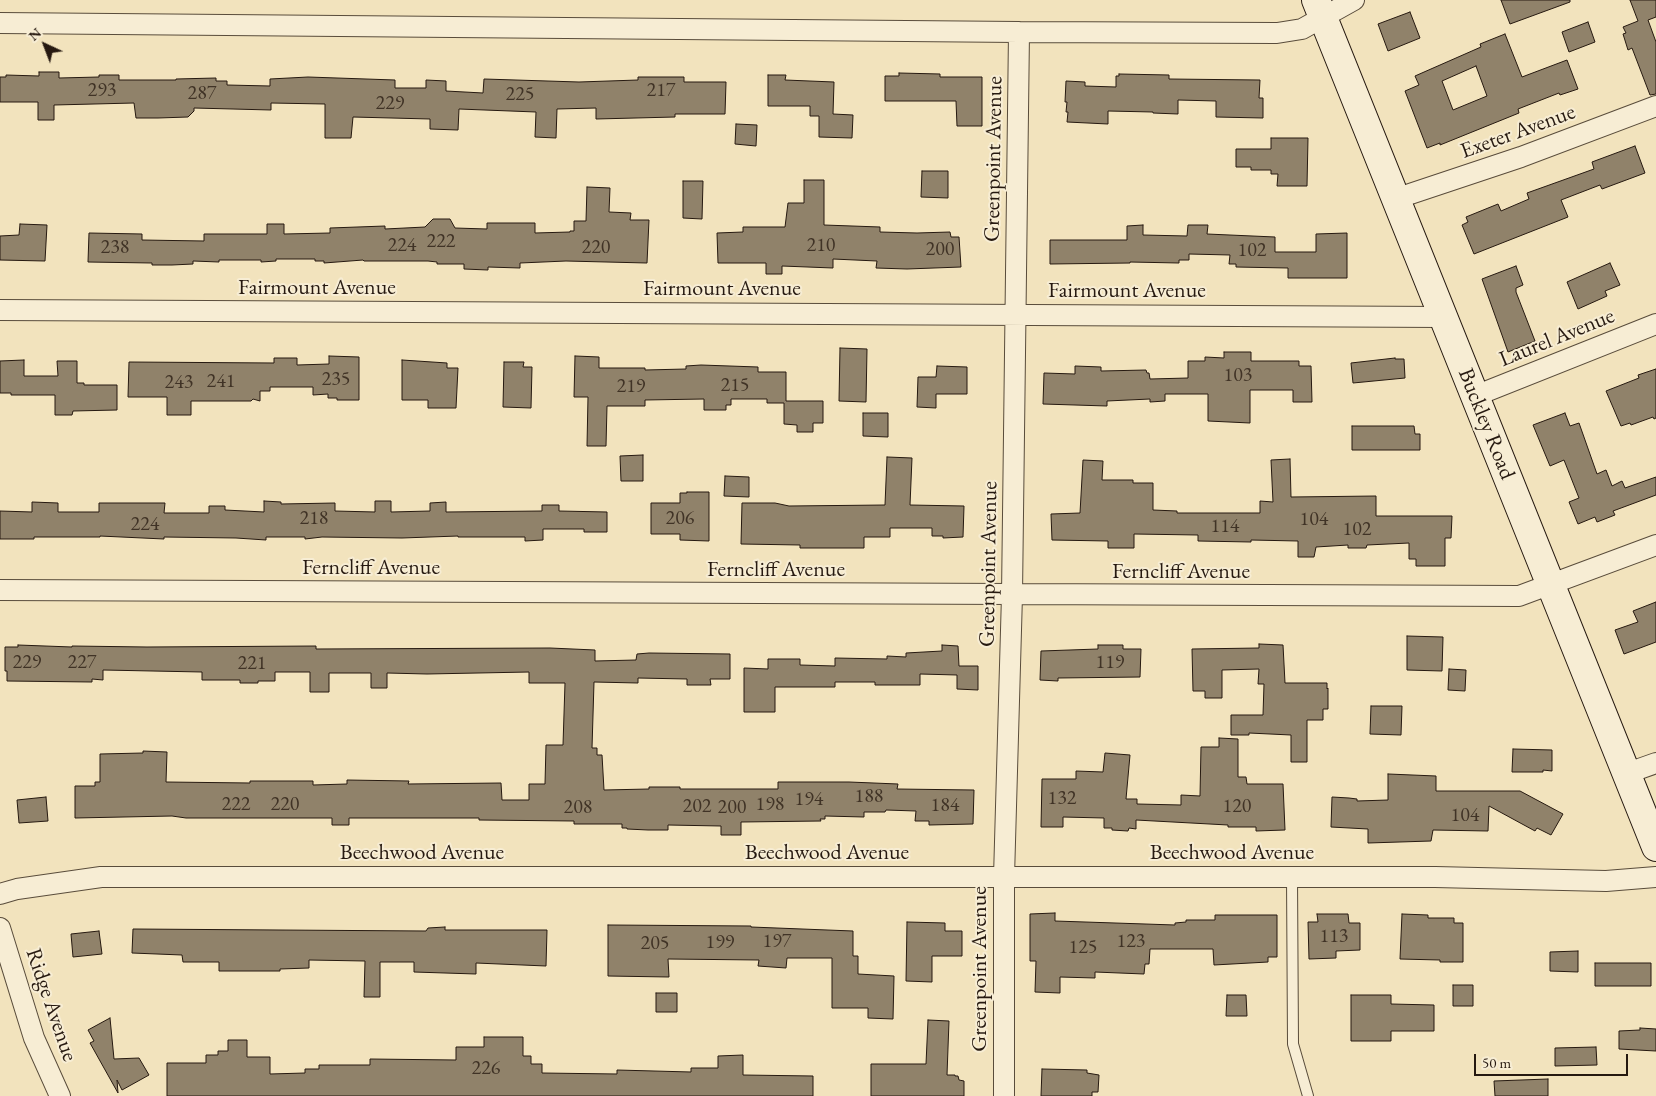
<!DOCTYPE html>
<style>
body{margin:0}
#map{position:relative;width:1656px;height:1096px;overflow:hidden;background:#f2e3bd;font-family:"EB Garamond",serif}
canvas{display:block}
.north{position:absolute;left:20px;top:20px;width:50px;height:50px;-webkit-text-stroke:4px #f7edd4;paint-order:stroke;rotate:317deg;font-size:14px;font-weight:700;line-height:20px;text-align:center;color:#261910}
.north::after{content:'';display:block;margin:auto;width:18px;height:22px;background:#261910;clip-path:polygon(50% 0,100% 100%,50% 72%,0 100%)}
.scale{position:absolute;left:1474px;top:1054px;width:154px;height:22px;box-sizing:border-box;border:2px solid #261910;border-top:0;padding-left:6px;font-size:15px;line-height:18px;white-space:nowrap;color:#261910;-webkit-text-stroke:4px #f7edd4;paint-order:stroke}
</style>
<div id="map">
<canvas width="1656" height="1096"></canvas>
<div class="north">N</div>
<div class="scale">50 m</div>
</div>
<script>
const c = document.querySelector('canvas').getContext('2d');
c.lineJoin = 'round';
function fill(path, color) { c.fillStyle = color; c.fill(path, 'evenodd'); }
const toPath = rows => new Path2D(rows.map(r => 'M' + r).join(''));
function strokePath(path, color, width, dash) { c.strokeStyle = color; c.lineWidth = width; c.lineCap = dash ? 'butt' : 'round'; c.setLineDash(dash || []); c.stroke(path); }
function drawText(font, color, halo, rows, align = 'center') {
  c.font = font + ' "EB Garamond",serif'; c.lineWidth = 4; c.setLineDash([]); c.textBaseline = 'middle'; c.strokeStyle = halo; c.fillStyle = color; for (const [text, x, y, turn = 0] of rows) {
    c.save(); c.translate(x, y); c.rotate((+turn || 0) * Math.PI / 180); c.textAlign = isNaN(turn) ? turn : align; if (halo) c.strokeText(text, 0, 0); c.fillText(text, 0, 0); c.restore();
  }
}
const building = toPath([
 [1501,0,1570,0,1570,2,1510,24,1501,0],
 [1630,0,1656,0,1656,17,1648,20,1656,42,1656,94,1650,95,1632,48,1628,50,1623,34,1626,33,1623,27,1638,21,1630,0],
 [1410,12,1420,38,1388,51,1378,24,1410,12],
 [1588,22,1595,42,1569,52,1562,32,1588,22],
 [1505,34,1522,77,1567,60,1578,89,1560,95,1559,93,1518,109,1519,113,1440,145,1440,143,1427,148,1405,91,1419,85,1415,76,1481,47,1480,44,1505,34],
 [1476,66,1487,96,1453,110,1442,81,1476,66],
 [39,72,59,72,59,78,99,77,99,75,119,75,119,80,176,80,176,79,216,78,216,81,227,81,227,85,270,86,270,79,308,77,395,80,395,88,426,88,426,80,446,81,446,91,483,93,484,79,579,82,638,80,638,77,684,77,684,82,726,82,725,114,675,114,675,117,596,119,596,108,557,109,556,138,535,137,536,112,459,109,458,130,430,129,430,119,353,117,351,138,325,138,325,104,271,103,271,110,194,108,194,111,188,117,158,118,136,118,134,103,54,105,54,120,38,120,38,102,0,102,0,77,6,77,6,75,39,76,39,72],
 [899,73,940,74,940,77,982,77,982,126,957,126,956,101,885,101,885,76,899,76,899,73],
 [1119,74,1169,75,1169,79,1260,80,1259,98,1263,98,1263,118,1216,117,1216,101,1178,100,1178,114,1153,113,1153,112,1108,111,1108,124,1067,122,1068,112,1066,112,1067,102,1065,102,1066,81,1085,82,1085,86,1116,87,1116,76,1119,76,1119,74],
 [768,75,786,75,785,80,834,82,833,114,853,115,852,138,819,137,819,116,810,116,810,106,768,106,768,75],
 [736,124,757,125,756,146,735,144,736,124],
 [1271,138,1308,138,1307,186,1277,186,1278,174,1271,174,1271,170,1251,170,1251,167,1236,167,1236,149,1271,149,1271,138],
 [1635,146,1645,173,1602,189,1600,185,1561,200,1568,217,1474,254,1462,225,1468,222,1466,217,1498,204,1501,211,1529,199,1527,193,1594,169,1592,162,1635,146],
 [922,171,948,171,948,198,921,197,922,171],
 [804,180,824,180,824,225,880,227,880,232,917,233,950,232,951,237,959,237,961,267,907,269,876,268,877,261,833,259,833,268,782,266,782,274,766,274,766,263,718,263,717,233,743,232,743,227,785,227,788,203,804,203,804,180],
 [683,181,703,181,702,219,683,218,683,181],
 [587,187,610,188,609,212,631,213,630,220,649,220,647,263,566,261,520,263,520,268,488,267,488,270,464,269,464,264,437,264,437,262,428,261,364,261,363,260,324,263,324,261,315,261,315,259,276,259,276,261,261,262,261,260,219,260,219,262,193,261,193,264,172,265,152,265,152,263,88,262,89,233,142,234,142,240,204,241,204,234,267,234,267,224,284,224,284,234,330,233,330,228,385,226,385,229,425,227,433,219,450,219,455,228,487,229,487,223,535,223,535,233,570,232,570,231,574,231,574,221,586,221,587,187],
 [20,224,47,225,45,261,0,260,0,236,19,235,20,224],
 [1143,225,1143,235,1187,236,1188,225,1208,225,1207,234,1275,237,1275,252,1316,252,1316,234,1347,233,1347,278,1288,278,1288,268,1236,267,1236,264,1229,264,1230,255,1189,254,1189,260,1179,260,1179,263,1130,262,1130,263,1050,264,1050,240,1127,240,1127,226,1143,225],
 [1610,263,1620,285,1605,291,1607,296,1578,309,1567,282,1610,263],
 [1516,266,1523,285,1516,288,1516,292,1535,341,1508,352,1482,279,1516,266],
 [840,348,867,349,866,402,839,401,840,348],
 [1224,352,1251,352,1251,361,1299,361,1299,366,1311,366,1312,402,1293,402,1293,390,1250,390,1250,423,1208,421,1208,394,1165,394,1165,401,1150,402,1150,399,1107,401,1107,406,1043,404,1044,373,1075,374,1075,366,1101,367,1101,371,1146,370,1147,373,1149,373,1150,379,1188,378,1188,361,1205,361,1205,357,1224,358,1224,352],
 [329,356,359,357,359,400,337,400,337,398,328,398,328,394,313,395,313,387,270,387,270,391,260,391,260,401,253,399,251,401,191,401,191,415,167,415,167,397,128,397,129,362,274,363,274,358,297,358,297,365,329,364,329,356],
 [575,356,599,357,599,368,645,368,645,370,686,369,686,366,701,365,758,367,758,372,786,372,786,401,823,401,823,423,813,423,813,432,797,432,797,425,784,424,784,403,767,403,767,399,731,399,731,405,726,405,726,410,704,410,704,399,645,400,645,406,607,406,606,446,587,446,588,397,574,397,575,356],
 [1395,358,1395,359,1404,359,1405,378,1353,383,1351,363,1395,358],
 [24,360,24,376,58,376,57,361,77,361,77,383,84,383,84,385,117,385,117,410,73,411,72,415,55,415,55,395,11,395,11,393,0,393,0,361,24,360],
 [402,360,447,363,447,368,458,368,456,408,428,408,428,400,402,400,402,360],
 [504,362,524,362,523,367,532,367,531,408,503,407,504,362],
 [937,366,967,367,967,394,936,394,936,408,917,407,918,377,936,377,937,366],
 [1656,369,1656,418,1654,419,1653,417,1631,425,1630,423,1621,426,1606,391,1639,378,1638,375,1656,369],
 [863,413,888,413,888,437,863,436,863,413],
 [1565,413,1570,426,1579,423,1597,474,1606,470,1612,486,1622,481,1625,488,1656,477,1656,495,1613,511,1615,515,1597,522,1595,517,1578,524,1569,502,1579,498,1564,460,1550,466,1533,425,1565,413],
 [1352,426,1414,426,1415,434,1420,434,1420,450,1352,450,1352,426],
 [643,455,643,481,621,481,620,456,643,455],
 [887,457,912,458,910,505,964,506,963,537,943,538,943,536,932,536,932,528,890,528,890,537,864,537,864,548,800,548,800,545,741,544,742,503,775,503,789,506,885,505,887,457],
 [1290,459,1291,497,1376,496,1376,516,1452,516,1451,538,1445,538,1445,566,1416,566,1416,559,1409,559,1409,543,1367,545,1366,548,1348,548,1348,545,1316,547,1314,557,1298,557,1298,541,1251,540,1251,542,1198,541,1198,535,1134,534,1134,548,1108,548,1108,541,1052,540,1051,514,1080,513,1083,460,1103,461,1102,480,1133,480,1133,483,1153,483,1153,510,1177,511,1177,513,1260,513,1260,501,1273,502,1271,460,1290,459],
 [725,476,749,477,749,497,724,496,725,476],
 [687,492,709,492,709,541,680,540,680,534,651,534,651,503,680,503,680,493,687,493,687,492],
 [264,501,281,502,281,504,335,503,335,511,375,512,375,501,391,501,391,512,430,511,430,503,446,502,446,512,542,511,542,505,559,505,559,511,607,512,607,532,584,532,584,529,543,529,543,540,525,541,525,537,458,537,458,536,402,538,322,537,305,539,305,537,266,537,266,540,236,538,164,537,164,539,100,536,100,537,34,537,34,539,0,539,0,511,32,512,32,502,58,503,58,512,99,512,99,503,165,503,164,513,209,513,209,506,225,506,225,510,264,512,264,501],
 [1656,602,1656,642,1624,654,1615,630,1638,622,1633,611,1656,602],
 [1407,636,1443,637,1442,671,1407,670,1407,636],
 [1259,644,1283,645,1285,683,1327,683,1327,689,1328,688,1328,709,1323,709,1323,720,1307,720,1307,762,1291,762,1291,735,1249,733,1249,735,1231,735,1231,715,1263,715,1264,684,1258,684,1259,669,1222,670,1222,698,1205,698,1205,691,1193,691,1192,649,1259,648,1259,644],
 [18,645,72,647,72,646,147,647,316,646,316,649,550,648,595,650,595,661,636,660,637,654,649,653,730,654,730,679,710,679,711,685,687,685,687,679,638,678,638,683,594,682,592,748,597,748,597,755,602,755,604,790,649,789,649,787,680,787,680,789,778,789,778,782,849,782,898,784,897,789,974,790,973,824,929,825,929,821,915,821,916,811,886,810,885,812,864,812,864,817,825,816,825,819,820,819,821,821,741,822,741,835,721,835,721,826,668,825,668,830,648,830,627,829,627,828,622,828,622,824,574,824,574,821,479,820,479,818,349,818,349,825,332,825,332,818,186,818,172,816,75,818,75,786,95,786,95,782,100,782,100,754,143,753,143,751,167,752,166,782,250,783,250,781,313,781,313,785,347,784,347,780,409,781,408,784,501,783,502,800,529,800,529,784,545,784,546,745,563,745,565,683,529,683,529,672,427,674,387,673,387,688,371,688,371,673,329,673,329,692,310,692,310,672,275,672,275,681,258,681,258,683,240,683,240,680,202,680,202,672,103,670,103,680,92,679,92,682,7,681,7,671,5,671,5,647,18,647,18,645],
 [942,645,958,646,959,666,978,666,978,690,957,689,957,675,920,674,920,685,875,685,875,682,835,682,835,687,775,687,775,712,744,712,744,668,768,669,768,659,800,659,800,665,835,666,835,658,887,659,887,656,906,657,906,653,942,651,942,645],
 [1098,645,1123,645,1123,649,1141,649,1140,677,1058,678,1058,681,1040,680,1041,651,1098,649,1098,645],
 [1449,669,1466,670,1465,691,1448,690,1449,669],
 [1371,706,1402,706,1401,735,1370,734,1371,706],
 [1219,738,1238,739,1238,777,1246,777,1247,784,1283,784,1285,830,1256,831,1256,827,1228,827,1228,825,1136,820,1136,829,1129,828,1128,831,1112,830,1112,828,1104,828,1104,818,1063,817,1063,827,1041,827,1042,779,1076,779,1076,771,1103,772,1105,753,1130,755,1126,799,1137,799,1137,804,1181,805,1181,795,1200,796,1201,747,1219,747,1219,738],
 [1513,749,1552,750,1552,771,1543,770,1543,772,1512,772,1513,749],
 [1388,774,1436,776,1436,791,1520,791,1563,814,1551,835,1537,828,1535,831,1489,806,1488,831,1433,830,1431,841,1368,843,1368,829,1331,827,1332,797,1349,798,1357,799,1357,801,1388,800,1388,774],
 [46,797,48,821,19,823,17,800,46,797],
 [1055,913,1055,921,1175,925,1175,923,1186,922,1186,920,1215,920,1215,915,1277,915,1277,957,1268,957,1268,962,1214,965,1213,949,1150,949,1149,964,1145,964,1144,974,1095,972,1095,978,1060,977,1060,993,1035,992,1036,961,1030,961,1030,914,1055,913],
 [1317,914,1348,914,1349,923,1360,923,1360,950,1336,951,1336,958,1309,959,1308,922,1318,922,1317,914],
 [1402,914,1428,915,1428,918,1454,918,1454,923,1463,923,1463,962,1440,962,1440,960,1400,959,1402,914],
 [907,922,945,923,945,931,962,931,962,956,932,956,932,982,906,981,907,922],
 [608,925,751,926,751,927,853,931,853,956,858,956,858,974,894,976,893,1019,868,1018,868,1008,832,1008,832,958,787,958,786,968,758,966,759,960,668,959,669,977,608,976,608,925],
 [445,927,445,930,547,930,546,966,476,963,476,974,414,972,414,962,380,962,380,997,364,997,365,961,309,960,309,968,280,969,280,971,219,971,219,962,183,962,182,955,132,953,133,929,426,931,428,928,445,927],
 [99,931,102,954,73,957,71,934,99,931],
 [1578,951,1578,972,1550,971,1550,952,1578,951],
 [1595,963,1651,963,1651,986,1595,986,1595,963],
 [1453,985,1473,985,1473,1006,1453,1006,1453,985],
 [656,993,677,993,677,1012,656,1012,656,993],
 [1227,995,1246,995,1247,1016,1226,1016,1227,995],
 [1351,995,1391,995,1391,1004,1434,1005,1434,1031,1391,1031,1391,1041,1351,1041,1351,995],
 [110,1018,114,1059,139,1058,149,1075,122,1090,117,1080,118,1093,90,1043,94,1041,88,1030,110,1018],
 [928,1020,949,1021,947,1075,955,1075,955,1076,958,1076,959,1080,964,1081,964,1096,871,1096,871,1064,926,1064,928,1020],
 [1640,1028,1656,1029,1656,1051,1619,1049,1619,1031,1640,1030,1640,1028],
 [484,1037,523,1037,523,1056,531,1056,531,1064,542,1064,542,1073,617,1074,617,1070,691,1072,691,1068,718,1068,718,1056,743,1055,743,1075,813,1076,813,1096,167,1096,167,1063,206,1063,206,1055,218,1055,218,1051,228,1051,228,1040,247,1040,247,1057,270,1057,270,1074,305,1073,305,1069,319,1069,319,1065,370,1065,370,1059,456,1060,456,1047,484,1047,484,1037],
 [1596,1047,1597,1065,1555,1066,1555,1048,1596,1047],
 [1042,1069,1087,1070,1087,1073,1099,1075,1098,1092,1092,1092,1092,1096,1041,1096,1042,1069],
 [1548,1079,1548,1096,1495,1096,1494,1081,1548,1079]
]);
const lane = toPath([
 [1292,877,1293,1044,1308,1096]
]);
const street = toPath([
 [0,23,1019,32,1277,33,1302,29,1354,0],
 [1395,199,1521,157,1656,106],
 [0,310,1443,317],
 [1475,396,1656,324],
 [0,590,1519,596,1656,545],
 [1625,774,1656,763],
 [0,894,17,889,101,877,1435,877,1606,881,1656,877],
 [0,928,34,1038,60,1096],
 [1004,1096,1004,877,1012,595,1019,32]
]);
const secondary = toPath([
 [1316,0,1656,847]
]);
const numberNames = [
 ["293",102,91],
 ["217",661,91],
 ["287",202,94],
 ["225",520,95],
 ["229",390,104],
 ["222",441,242],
 ["224",402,246],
 ["210",821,246],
 ["238",115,248],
 ["220",596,248],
 ["200",940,250],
 ["102",1252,251],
 ["103",1238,376],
 ["235",336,380],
 ["241",221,382],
 ["243",179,383],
 ["215",735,386],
 ["219",631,387],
 ["218",314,519],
 ["206",680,519],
 ["104",1314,520],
 ["224",145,525],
 ["114",1225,527],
 ["102",1357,530],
 ["229",27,663],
 ["227",82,663],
 ["119",1110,663],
 ["221",252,664],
 ["188",869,797],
 ["132",1062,799],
 ["194",809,800],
 ["222",236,805],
 ["220",285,805],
 ["198",770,805],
 ["184",945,806],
 ["202",697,807],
 ["120",1237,807],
 ["208",578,808],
 ["200",732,808],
 ["104",1465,816],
 ["113",1334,937],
 ["197",777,942],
 ["123",1131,942],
 ["199",720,943],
 ["205",655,944],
 ["125",1083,948],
 ["226",486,1069]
];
const streetNames = [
 ["Exeter Avenue",1518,132,-20],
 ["Greenpoint Avenue",994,159,-89],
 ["Fairmount Avenue",317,288],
 ["Fairmount Avenue",722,289],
 ["Fairmount Avenue",1127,291],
 ["Laurel Avenue",1557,338,-22],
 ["Buckley Road",1486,424,68],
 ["Greenpoint Avenue",989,564,-89],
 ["Ferncliff Avenue",371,568],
 ["Ferncliff Avenue",776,570],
 ["Ferncliff Avenue",1181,572],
 ["Beechwood Avenue",422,853],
 ["Beechwood Avenue",827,853],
 ["Beechwood Avenue",1232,853],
 ["Greenpoint Avenue",980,969,-90],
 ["Ridge Avenue",51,1005,71]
];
fill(building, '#90826a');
strokePath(building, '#261910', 1);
strokePath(lane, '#594c3b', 12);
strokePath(street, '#594c3b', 22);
strokePath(secondary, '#261910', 30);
strokePath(lane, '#f7edd4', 10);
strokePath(street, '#f7edd4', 20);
strokePath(secondary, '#f7edd4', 28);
drawText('20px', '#403326', null, numberNames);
drawText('22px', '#261910', '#f7edd4', streetNames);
</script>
